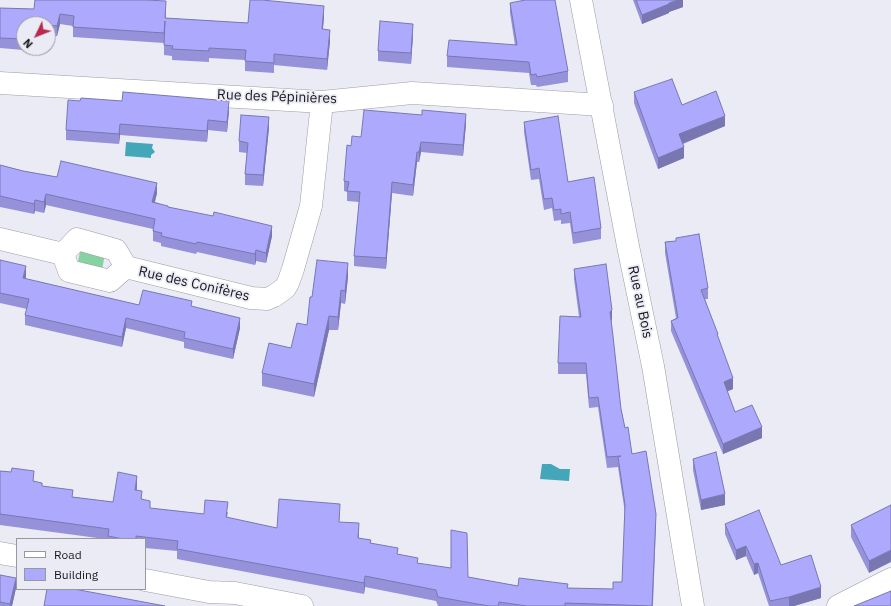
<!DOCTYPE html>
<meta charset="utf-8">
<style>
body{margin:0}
#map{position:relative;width:891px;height:606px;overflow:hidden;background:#ebebf6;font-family:"IBM Plex Sans",sans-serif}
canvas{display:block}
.legend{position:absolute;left:16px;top:538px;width:130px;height:52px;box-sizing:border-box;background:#ebebf6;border:1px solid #97979f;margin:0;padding:5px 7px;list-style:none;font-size:12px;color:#18181c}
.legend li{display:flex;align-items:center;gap:8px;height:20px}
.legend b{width:20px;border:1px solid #97979f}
.north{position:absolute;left:16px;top:16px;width:40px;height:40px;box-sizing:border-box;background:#ebebf6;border:1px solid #97979f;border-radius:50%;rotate:227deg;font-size:11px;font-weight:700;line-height:16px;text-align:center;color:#18181c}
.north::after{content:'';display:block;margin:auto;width:14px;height:18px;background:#b9294d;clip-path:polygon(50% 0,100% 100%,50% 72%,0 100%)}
</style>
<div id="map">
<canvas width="891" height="606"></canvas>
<ul class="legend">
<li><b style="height:5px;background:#fff"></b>Road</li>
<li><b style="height:11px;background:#adaafe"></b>Building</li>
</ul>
<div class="north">N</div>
</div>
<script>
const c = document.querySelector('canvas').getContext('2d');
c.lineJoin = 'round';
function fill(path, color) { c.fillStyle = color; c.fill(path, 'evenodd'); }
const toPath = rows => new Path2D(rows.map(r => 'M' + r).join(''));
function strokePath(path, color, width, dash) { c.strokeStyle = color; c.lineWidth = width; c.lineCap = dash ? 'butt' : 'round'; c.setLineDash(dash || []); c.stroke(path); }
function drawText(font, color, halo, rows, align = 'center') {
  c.font = font + ' "IBM Plex Sans",sans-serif'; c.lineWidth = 3.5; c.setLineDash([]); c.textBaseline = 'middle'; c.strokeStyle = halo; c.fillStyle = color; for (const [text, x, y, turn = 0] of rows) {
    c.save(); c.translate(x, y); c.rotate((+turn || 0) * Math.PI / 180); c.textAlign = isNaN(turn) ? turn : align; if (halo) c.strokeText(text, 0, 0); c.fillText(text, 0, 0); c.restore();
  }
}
const green = toPath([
 [81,247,105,253,102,271,77,266]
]);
const water = toPath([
 [126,142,153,144,152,148,155,152,151,155,151,158,125,156],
 [542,464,551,464,560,469,570,469,569,481,540,479]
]);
const street = toPath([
 [0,83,322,102,412,93,602,105],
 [0,239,63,254],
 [77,239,116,250,126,267,110,281,69,271,63,254,77,239],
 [126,267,251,298,267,299,274,296,285,288,288,283,293,269,311,206,322,102],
 [0,553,17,556],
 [145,580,209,592,235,593,302,606],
 [838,606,891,579]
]);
const secondary = toPath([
 [581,0,628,246,653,366,693,606]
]);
const wall = toPath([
 [633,0,683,0,683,7,669,12,669,13,642,24],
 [510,3,568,71,568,82,537,87,536,85,531,85,529,73,447,67,447,56,515,45,510,13],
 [0,8,34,9,166,12,166,18,248,23,324,16,323,29,330,41,327,70,274,65,274,73,245,71,245,60,209,58,209,62,172,60,172,56,164,55,164,43,73,37,73,26,60,24,57,36,48,36,48,24,24,24,24,46,23,46,23,50,0,48],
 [413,35,411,64,378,61,378,51],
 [634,92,682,105,725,126,683,144,684,158,658,169,634,103],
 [229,111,227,132,208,130,207,142,120,135,119,144,66,140,66,130],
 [524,122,568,182,601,228,601,239,573,244,570,223,561,224,561,220,554,221,552,208,544,210,539,179,531,180,524,132],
 [466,124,463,156,421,152,419,162,417,162,413,196,392,193,386,269,354,266,354,256,359,202,347,201,347,192,344,191,344,181,351,146,361,137],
 [269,128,263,186,245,185,245,174,247,153,239,152,239,141],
 [0,165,23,171,57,177,157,193,155,202,168,207,272,236,266,263,256,261,255,265,197,252,196,254,161,246,161,243,153,241,153,229,46,205,44,213,35,211,34,214,0,207],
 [676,238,708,288,708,299,705,299,718,339,733,389,727,391,735,412,762,438,723,454,671,331,671,321,676,318,665,253,665,242,676,241],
 [0,260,26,276,26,279,139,305,192,307,240,328,233,359,184,348,184,342,126,328,122,347,25,325,25,315,27,309,0,303],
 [574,269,612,320,611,321,621,409,625,428,632,454,656,524,653,606,438,606,436,601,365,587,364,594,177,559,177,551,145,548,145,539,105,539,0,525,0,471,11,472,34,481,42,487,73,497,113,502,137,486,137,490,142,499,150,508,204,514,228,512,227,518,277,528,340,514,339,522,359,533,359,538,398,554,418,563,468,577,518,586,568,588,613,589,622,582,625,513,618,467,607,468,598,407,589,408,586,374,558,374,558,363,579,317,574,279],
 [348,277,345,304,341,303,338,330,329,330,314,397,262,386,262,373,291,348,307,325,312,297],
 [693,459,725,505,701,510,693,470],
 [891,505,869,573,851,537,851,525],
 [725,524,781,565,821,598,794,606,769,606,758,573,754,575,746,556,736,560,725,534],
 [0,575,16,588,12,606,0,606]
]);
const shadedWall = toPath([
 [678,0,683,0,683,7,669,12,669,13,642,24,642,15],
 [324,6,324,16,322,39,322,29],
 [60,14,60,24,57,36,57,26],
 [413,24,413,35,411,64,411,53],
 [330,30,330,41,327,70,327,59],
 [229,101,229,111,227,132,227,122],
 [466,114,466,124,463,156,463,145],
 [725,116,725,126,679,145,679,134],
 [269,117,269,128,263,186,263,175],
 [208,120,208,130,207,142,207,131],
 [120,124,120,135,119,144,119,134],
 [421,142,421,152,419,162,419,152],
 [684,147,684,158,658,169,658,158],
 [417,152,417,162,413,196,413,185],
 [392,182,392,193,386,269,386,258],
 [157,183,157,193,152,212,152,202],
 [46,194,46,205,44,213,44,202],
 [35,200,35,211,34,214,34,204],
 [272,226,272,236,266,263,266,253],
 [256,250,256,261,255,265,255,254],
 [348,263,348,277,345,304,345,291],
 [26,266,26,276,23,288,23,278],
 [341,290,341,303,338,330,338,317],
 [612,310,612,320,610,322,610,312],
 [329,316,329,330,314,397,314,384],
 [126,318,126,328,122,347,122,337],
 [240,318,240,328,233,359,233,349],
 [733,378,733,389,724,393,724,382],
 [762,427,762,438,723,454,723,444],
 [137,476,137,486,135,500,135,490],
 [725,494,725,505,701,510,701,500],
 [746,546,746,556,736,560,736,550],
 [891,550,891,562,869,573,869,561],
 [758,563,758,573,754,575,754,564],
 [365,576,365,587,364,594,364,583],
 [16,578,16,588,12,606,10,606],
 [821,587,821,598,794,606,789,606,789,597]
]);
const building = toPath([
 [35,0,146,0,166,1,165,18,248,23,250,0,262,0,324,6,322,29,330,30,327,59,274,54,274,63,245,61,246,50,209,48,209,51,172,49,173,46,164,45,165,21,164,33,73,27,74,16,60,14,57,26,48,25,48,24,24,24,24,36,23,36,23,39,0,38,0,8,34,9,35,0],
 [525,0,555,0,568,71,537,77,536,74,531,75,529,62,447,56,449,40,517,45,510,3,525,0],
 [636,0,678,0,669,3,669,4,642,15,636,0],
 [380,21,413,24,411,53,378,51,380,21],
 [672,79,682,105,716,91,725,116,679,134,684,147,658,158,634,92,672,79],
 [123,92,229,101,227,122,208,120,207,131,120,124,119,134,66,130,68,100,80,101,81,98,122,101,123,92],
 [364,110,422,115,422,110,466,114,463,145,421,142,419,152,417,152,413,185,392,182,386,258,354,256,360,192,347,191,349,182,344,181,347,145,351,146,352,136,361,137,364,110],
 [241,115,269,117,263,175,245,174,248,143,239,141,241,115],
 [558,116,568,182,594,177,601,228,573,233,570,212,561,214,561,209,554,210,552,198,544,199,539,168,531,170,524,122,558,116],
 [61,161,157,183,152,202,168,206,168,207,213,216,214,212,272,226,266,253,256,250,255,254,197,242,196,244,161,236,162,233,153,231,155,219,46,194,44,202,35,200,34,204,0,196,0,165,23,171,57,177,61,161],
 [699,234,708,288,701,290,718,334,717,334,733,378,724,382,735,412,752,405,762,427,723,444,671,321,678,318,665,242,676,241,676,238,699,234],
 [0,260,26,266,23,278,139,305,143,290,192,301,191,306,240,318,233,349,184,338,185,332,126,318,122,337,25,315,29,299,0,293,0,260],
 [317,260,348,263,345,291,341,290,338,317,329,316,314,384,262,373,269,343,291,348,297,323,307,325,310,297,312,297,317,260],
 [606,264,612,310,610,312,613,336,621,409,625,428,628,427,632,454,646,451,656,514,652,606,565,603,565,606,527,606,499,602,498,606,489,606,438,597,436,590,365,576,364,583,177,549,178,541,136,536,136,539,123,539,108,536,109,529,0,514,0,471,11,472,12,468,34,471,33,481,42,483,42,486,73,490,72,497,113,502,118,472,137,476,135,490,142,491,141,499,150,501,150,508,204,514,205,500,228,502,226,517,277,528,279,499,340,504,339,522,359,523,358,538,371,540,370,543,398,548,397,554,418,558,417,563,451,568,451,530,467,533,468,577,518,586,519,578,568,584,567,588,613,589,613,582,622,582,625,505,618,457,621,456,607,457,598,397,589,398,586,363,558,363,560,316,581,317,574,269,606,264],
 [716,452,725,494,701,500,693,459,716,452],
 [891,505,891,550,869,561,851,525,891,505],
 [759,510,781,565,811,555,821,587,789,597,770,601,758,563,754,564,746,546,736,550,725,524,759,510],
 [0,575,16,578,10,604,0,602,0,575],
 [47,589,74,589,165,606,44,606,47,589],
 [891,591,891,606,854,606,891,591]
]);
const streetNames = [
 ["Rue des Pépinières",277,97,2],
 ["Rue des Conifères",194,284,13],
 ["Rue au Bois",640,302,78]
];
fill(green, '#86d2a1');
fill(water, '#43a7b9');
strokePath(street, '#9c9ca6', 23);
strokePath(secondary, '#9c9ca6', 23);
strokePath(street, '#fff', 22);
strokePath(secondary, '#fff', 22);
fill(wall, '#9592da');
fill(shadedWall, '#7977b2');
fill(building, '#adaafe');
strokePath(building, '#7977b2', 1);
drawText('14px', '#18181c', '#ebebf6', streetNames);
</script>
